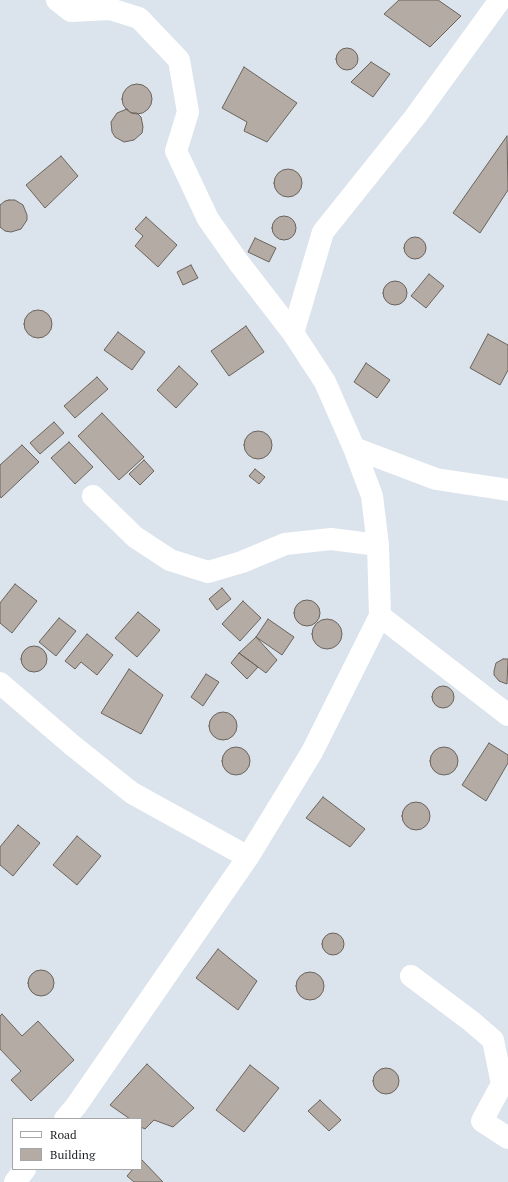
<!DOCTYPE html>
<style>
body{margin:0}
#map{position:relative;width:508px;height:1182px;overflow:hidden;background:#dbe4ec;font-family:"PT Serif",serif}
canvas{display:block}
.legend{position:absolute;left:12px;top:1118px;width:130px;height:52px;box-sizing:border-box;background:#fff;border:1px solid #a5a6a7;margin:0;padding:5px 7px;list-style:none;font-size:12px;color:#1e2124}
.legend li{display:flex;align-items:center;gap:8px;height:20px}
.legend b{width:20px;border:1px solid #a5a6a7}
</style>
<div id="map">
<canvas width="508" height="1182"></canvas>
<ul class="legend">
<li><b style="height:5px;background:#fff"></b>Road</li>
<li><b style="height:11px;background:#b4aca4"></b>Building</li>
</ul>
</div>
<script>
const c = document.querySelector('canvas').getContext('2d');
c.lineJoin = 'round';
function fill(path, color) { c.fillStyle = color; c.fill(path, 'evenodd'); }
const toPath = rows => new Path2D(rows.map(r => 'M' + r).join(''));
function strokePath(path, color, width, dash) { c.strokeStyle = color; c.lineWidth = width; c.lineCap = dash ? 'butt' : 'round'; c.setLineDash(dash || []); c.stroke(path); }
const building = toPath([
 [399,0,438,0,461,16,430,47,384,14,399,0],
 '336 59a11 11 0 1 1 22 0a11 11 0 1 1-22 0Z',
 [371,62,390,74,373,97,351,82,371,62],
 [244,67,297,103,267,142,244,131,247,122,222,108,244,67],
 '122 99a15 15 0 1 1 30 0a15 15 0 1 1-30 0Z',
 [127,109,131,113,137,113,141,117,143,127,142,133,134,140,124,142,115,137,112,132,111,122,117,113,127,109],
 [507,136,508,190,480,233,453,213,507,136],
 [61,156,78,176,45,208,26,185,61,156],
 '274 183a14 14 0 1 1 28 0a14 14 0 1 1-28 0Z',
 [9,200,15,200,23,205,27,215,27,220,21,229,11,232,5,231,0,227,0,205,5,201,9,200],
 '272 228a12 12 0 1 1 24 0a12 12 0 1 1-24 0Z',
 [146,217,177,245,158,267,135,246,143,236,135,229,146,217],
 '404 248a11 11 0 1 1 22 0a11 11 0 1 1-22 0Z',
 [255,238,276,248,269,262,248,252,255,238],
 [191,265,198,278,183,285,177,272,191,265],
 [429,274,444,286,426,308,411,296,429,274],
 '383 293a12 12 0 1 1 24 0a12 12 0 1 1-24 0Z',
 '24 324a14 14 0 1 1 28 0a14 14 0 1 1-28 0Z',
 [246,326,264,352,229,376,211,351,246,326],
 [118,332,145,352,132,370,104,350,118,332],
 [488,334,508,345,508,370,500,385,470,368,488,334],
 [366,363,390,380,377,398,354,382,366,363],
 [179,366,198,384,176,408,157,390,179,366],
 [97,377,108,389,75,418,64,406,97,377],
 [102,413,144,457,119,480,78,436,102,413],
 [54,422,64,433,40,454,30,443,54,422],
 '244 445a14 14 0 1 1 28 0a14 14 0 1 1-28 0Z',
 [69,442,93,467,75,484,51,458,69,442],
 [22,445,39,462,1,498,0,496,0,465,22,445],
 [144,460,154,471,140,485,129,474,144,460],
 [255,469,265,477,259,484,249,476,255,469],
 [15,584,37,601,12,633,0,623,0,603,15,584],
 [222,588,231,599,217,610,209,599,222,588],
 '294 613a13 13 0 1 1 26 0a13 13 0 1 1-26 0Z',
 [243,601,261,618,240,641,222,624,243,601],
 [138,612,160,630,137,657,115,638,138,612],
 [59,618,76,631,56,656,39,642,59,618],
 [268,619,294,637,282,655,256,637,268,619],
 '312 634a15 15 0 1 1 30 0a15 15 0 1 1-30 0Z',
 [87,634,113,655,97,675,81,662,75,669,65,661,87,634],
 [256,637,277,660,266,673,239,653,256,637],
 '21 659a13 13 0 1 1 26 0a13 13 0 1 1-26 0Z',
 [239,653,258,667,247,679,231,663,239,653],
 [503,659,508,659,507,684,499,681,494,675,494,671,496,663,503,659],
 [129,669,163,695,141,734,101,713,129,669],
 [206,674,219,682,203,706,191,697,206,674],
 '432 697a11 11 0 1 1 22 0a11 11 0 1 1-22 0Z',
 '209 726a14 14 0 1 1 28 0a14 14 0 1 1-28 0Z',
 [489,743,508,755,508,763,486,801,462,785,489,743],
 '430 761a14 14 0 1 1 28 0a14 14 0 1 1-28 0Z',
 '222 761a14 14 0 1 1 28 0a14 14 0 1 1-28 0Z',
 [323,797,365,829,350,847,306,818,323,797],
 '402 816a14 14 0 1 1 28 0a14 14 0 1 1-28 0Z',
 [18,825,40,843,13,876,0,865,0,847,18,825],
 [77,836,101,856,77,885,53,865,77,836],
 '322 944a11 11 0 1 1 22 0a11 11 0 1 1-22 0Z',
 [218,949,257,981,238,1010,196,978,218,949],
 '28 983a13 13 0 1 1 26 0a13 13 0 1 1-26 0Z',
 '296 986a14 14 0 1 1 28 0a14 14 0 1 1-28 0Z',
 [2,1014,22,1036,38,1021,74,1060,31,1101,11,1080,21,1071,0,1049,0,1016,2,1014],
 [147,1064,194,1108,173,1127,154,1120,145,1129,141,1127,141,1119,130,1119,110,1105,147,1064],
 [250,1065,279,1088,244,1132,216,1110,250,1065],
 '373 1081a13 13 0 1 1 26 0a13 13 0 1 1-26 0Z',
 [320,1100,341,1120,329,1131,308,1111,320,1100],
 [141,1159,163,1182,134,1182,127,1176,133,1169,141,1169,141,1159]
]);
const minor = toPath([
 [57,0,71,11,110,9,139,18,179,60,188,112,176,151,208,219,239,263,293,333,325,382,354,448,372,496,378,545,380,616,312,752,248,857,76,1106,65,1119],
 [293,333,323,232,415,117,500,0],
 [354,448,436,479,508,490],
 [93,496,135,537,170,560,208,572,242,562,285,544,331,539,378,545],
 [380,616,508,715],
 [0,683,72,745,132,793,248,857],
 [411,976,471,1021,493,1040,502,1084,482,1121,508,1138],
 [15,1182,25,1169]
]);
fill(building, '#b4aca4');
strokePath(building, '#6a635c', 1);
strokePath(minor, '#fff', 22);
</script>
